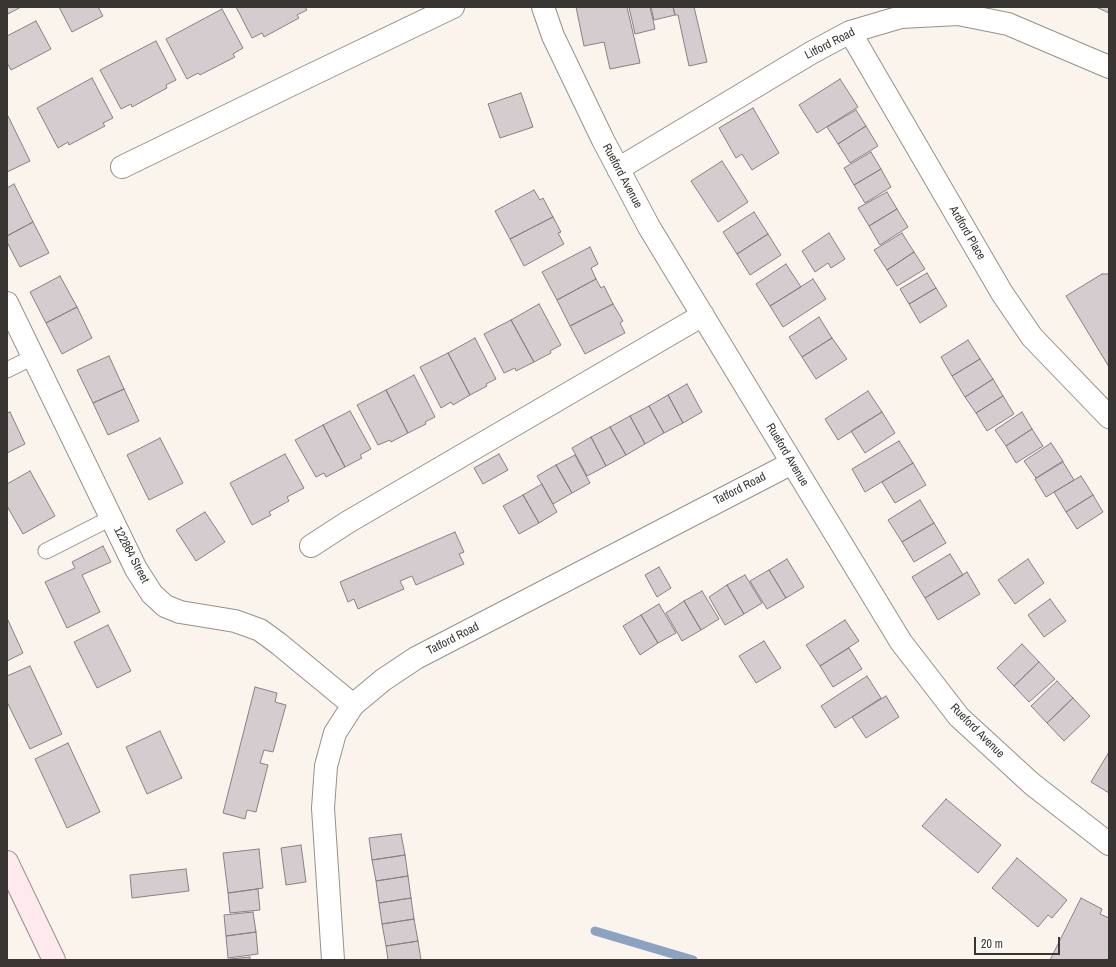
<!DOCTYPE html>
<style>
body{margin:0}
#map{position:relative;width:1116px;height:967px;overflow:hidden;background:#fbf4ed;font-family:"Archivo Narrow",sans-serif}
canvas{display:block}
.frame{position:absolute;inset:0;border:8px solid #383533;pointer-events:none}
.scale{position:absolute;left:974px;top:937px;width:86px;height:18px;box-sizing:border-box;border:2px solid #383533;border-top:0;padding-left:5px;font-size:12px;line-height:14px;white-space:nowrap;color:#383533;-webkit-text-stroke:3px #fff;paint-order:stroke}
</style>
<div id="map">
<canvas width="1116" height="967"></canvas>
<div class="frame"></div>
<div class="scale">20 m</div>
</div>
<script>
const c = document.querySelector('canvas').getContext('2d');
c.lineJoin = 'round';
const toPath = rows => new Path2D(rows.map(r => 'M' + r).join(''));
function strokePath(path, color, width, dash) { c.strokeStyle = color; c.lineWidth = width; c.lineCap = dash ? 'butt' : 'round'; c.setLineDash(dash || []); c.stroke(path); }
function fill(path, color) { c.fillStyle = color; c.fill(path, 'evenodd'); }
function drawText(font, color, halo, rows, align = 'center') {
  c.font = font + ' "Archivo Narrow",sans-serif'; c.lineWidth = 3; c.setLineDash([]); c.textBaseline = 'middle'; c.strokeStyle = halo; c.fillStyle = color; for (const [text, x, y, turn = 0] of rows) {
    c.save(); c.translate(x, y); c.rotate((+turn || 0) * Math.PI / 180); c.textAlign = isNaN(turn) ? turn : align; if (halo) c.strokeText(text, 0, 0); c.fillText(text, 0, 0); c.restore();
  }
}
const stream = toPath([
 [595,931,693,960]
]);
const building = toPath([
 [7,7,21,7,8,14,7,7],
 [59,7,98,7,103,16,72,32,59,7],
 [236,7,305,7,307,10,297,15,299,18,264,37,262,33,252,38,236,7],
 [576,7,627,7,640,63,610,69,604,42,584,46,576,7],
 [629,7,650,7,655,29,635,34,629,7],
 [651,7,673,7,675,15,654,20,651,7],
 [673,7,694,7,707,62,689,66,678,15,675,15,673,7],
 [1096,7,1109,7,1109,13,1096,7],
 [222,9,243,48,233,54,235,57,200,75,198,73,187,79,166,39,222,9],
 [36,21,51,49,11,70,7,63,7,36,36,21],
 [156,41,176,80,166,85,167,88,132,107,131,104,121,109,100,70,156,41],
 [92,78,113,118,103,123,105,126,69,145,68,142,58,148,37,108,92,78],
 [840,79,858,107,817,133,799,105,840,79],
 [521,93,533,127,500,138,488,104,521,93],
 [753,108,779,153,752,170,742,154,736,158,719,128,753,108],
 [856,110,866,126,838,144,827,127,856,110],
 [7,116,8,116,30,161,7,172,7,116],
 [866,126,878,146,850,163,838,144,866,126],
 [871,152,881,169,854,185,844,168,871,152],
 [722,161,748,202,718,222,691,181,722,161],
 [881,169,891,187,865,203,854,185,881,169],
 [14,184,33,222,7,236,7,188,14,184],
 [534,190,540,200,543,198,553,217,510,239,495,211,534,190],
 [887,192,897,209,869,226,858,208,887,192],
 [897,209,908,227,880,245,869,226,897,209],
 [754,212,768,234,737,254,723,232,754,212],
 [553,217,561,232,558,233,564,244,524,266,510,239,553,217],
 [33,222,49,253,20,267,7,242,7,236,33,222],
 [829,233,845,259,831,268,828,263,815,272,802,251,829,233],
 [902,233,914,252,887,270,874,250,902,233],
 [768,234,781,255,750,275,737,254,768,234],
 [590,247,598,264,591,268,596,279,557,300,542,272,590,247],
 [914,252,925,269,897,286,887,270,914,252],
 [786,264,801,287,770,306,756,284,786,264],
 [927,273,936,288,909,304,900,289,927,273],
 [1102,274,1109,274,1109,367,1066,296,1102,274],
 [60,276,77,307,46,323,30,292,60,276],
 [596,279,601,288,604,286,613,304,570,326,557,300,596,279],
 [813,279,826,299,783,327,770,306,813,279],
 [936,288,947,306,920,323,909,304,936,288],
 [539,304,561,345,550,351,551,353,534,362,511,320,539,304],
 [613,304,623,321,620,323,625,333,585,354,570,326,613,304],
 [77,307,92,338,62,354,46,323,77,307],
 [819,317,832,338,802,357,789,337,819,317],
 [511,320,534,362,516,371,515,368,504,373,484,334,511,320],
 [475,338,496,379,486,384,487,386,470,395,448,353,475,338],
 [832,338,847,359,816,379,802,357,832,338],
 [968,340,980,359,952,376,941,357,968,340],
 [448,353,470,395,453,405,451,402,441,408,420,367,448,353],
 [109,356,124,389,93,403,77,370,109,356],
 [980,359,993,379,965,397,952,376,980,359],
 [414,375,435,417,425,422,426,424,408,433,386,390,414,375],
 [993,379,1003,396,976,413,965,397,993,379],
 [687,384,702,412,683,423,668,395,687,384],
 [124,389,139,421,108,435,93,403,124,389],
 [386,390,408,433,391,442,390,440,378,445,357,405,386,390],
 [868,391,882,412,838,440,825,419,868,391],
 [668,395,683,423,664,433,649,406,668,395],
 [1003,396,1014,414,987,431,976,413,1003,396],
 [649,406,664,433,645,444,630,416,649,406],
 [350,411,371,449,360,455,362,458,345,467,323,425,350,411],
 [10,412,25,444,7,453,7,413,10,412],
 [882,412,895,433,865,453,851,431,882,412],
 [1022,412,1032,429,1006,446,995,430,1022,412],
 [630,416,645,444,626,455,610,427,630,416],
 [323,425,345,467,326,477,324,473,316,477,295,440,323,425],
 [610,427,626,455,606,466,591,437,610,427],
 [1032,429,1043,446,1016,463,1006,446,1032,429],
 [591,437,606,466,587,476,572,448,591,437],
 [160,438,183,483,149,500,127,455,160,438],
 [899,441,913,463,865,492,852,469,899,441],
 [1051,443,1063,461,1036,478,1024,461,1051,443],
 [285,454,304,488,287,497,289,501,269,512,271,515,252,525,230,483,285,454],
 [499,454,508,470,483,484,474,468,499,454],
 [575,455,590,483,572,493,556,465,575,455],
 [1063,462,1074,480,1046,497,1035,479,1063,462],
 [913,463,926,485,895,503,882,482,913,463],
 [556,465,572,493,553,504,537,476,556,465],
 [30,471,55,516,23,534,7,506,7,484,30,471],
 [1081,476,1093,495,1066,512,1054,492,1081,476],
 [542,484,557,512,539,523,523,495,542,484],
 [523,495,539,523,519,534,503,506,523,495],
 [1093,495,1103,512,1077,529,1066,512,1093,495],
 [920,500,934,523,902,542,888,520,920,500],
 [205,512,225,542,196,561,176,530,205,512],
 [934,523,946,543,914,562,902,542,934,523],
 [455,532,464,552,459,554,464,564,416,585,412,576,400,581,404,589,358,609,354,599,348,602,340,582,455,532],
 [103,546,111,562,82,575,100,612,67,628,45,582,75,568,72,562,103,546],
 [950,554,963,575,925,598,912,577,950,554],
 [787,559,804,587,786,598,769,570,787,559],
 [1028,559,1044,583,1015,604,998,580,1028,559],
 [659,567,671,588,657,597,645,575,659,567],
 [769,570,786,598,767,609,750,581,769,570],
 [967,572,980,594,938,620,925,598,967,572],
 [745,575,762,603,744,614,727,585,745,575],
 [727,585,744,614,725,625,709,597,727,585],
 [702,591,719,619,701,630,684,601,702,591],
 [1050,599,1066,621,1044,637,1028,615,1050,599],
 [684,601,701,630,682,641,666,613,684,601],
 [659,604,676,633,658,643,641,615,659,604],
 [641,615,658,643,640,655,623,626,641,615],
 [7,618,23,653,7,661,7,618],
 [845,620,859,641,820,666,806,645,845,620],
 [108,625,131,671,97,688,74,642,108,625],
 [764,641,781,668,756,683,739,656,764,641],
 [1022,644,1039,662,1014,686,997,668,1022,644],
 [849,648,862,669,833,687,820,666,849,648],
 [1039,662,1055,679,1029,702,1014,686,1039,662],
 [30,666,62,734,30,749,7,702,7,676,30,666],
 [867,676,881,698,835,728,821,706,867,676],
 [1057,681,1073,698,1047,723,1031,706,1057,681],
 [255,687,277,693,275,702,286,705,273,752,264,750,260,763,268,765,256,812,247,810,245,819,223,813,255,687],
 [886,696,899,717,866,738,852,717,886,696],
 [1073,698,1090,716,1064,741,1047,723,1073,698],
 [160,731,182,778,147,794,126,747,160,731],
 [68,743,100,812,67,828,35,759,68,743],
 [1109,752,1109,793,1091,782,1109,752],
 [946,799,1001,845,978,873,922,826,946,799],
 [401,834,405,855,372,860,369,838,401,834],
 [301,845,306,882,286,885,281,848,301,845],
 [259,849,263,888,228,893,223,853,259,849],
 [405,855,408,876,376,881,372,860,405,855],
 [1017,858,1067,900,1052,918,1048,915,1038,927,992,888,1017,858],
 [186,869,189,891,132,898,130,875,186,869],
 [408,876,411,898,379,903,376,881,408,876],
 [258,889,260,910,230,913,228,893,258,889],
 [411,898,414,919,382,924,379,903,411,898],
 [1081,898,1102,909,1100,914,1109,918,1109,957,1107,960,1050,960,1081,898],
 [253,912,256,932,226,936,224,915,253,912],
 [414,919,418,941,386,946,382,924,414,919],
 [256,932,258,954,228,958,226,936,256,932],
 [418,941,421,960,388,960,386,946,418,941],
 [250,957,250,960,221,960,250,957]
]);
const service = toPath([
 [7,370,33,357],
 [46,551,111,518]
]);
const minor = toPath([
 [543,7,553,36,603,140,649,227,901,642,959,717,1032,784,1109,844],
 [850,32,1002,293,1032,337,1109,417],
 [122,167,307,77,453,7],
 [618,169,811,53,850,32,901,17,958,14,1008,24,1109,67],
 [7,303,136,569,152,594,165,606,180,612,235,621,260,630,279,644,353,705],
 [311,546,348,522,703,315],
 [333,960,323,808,326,766,335,733,353,705,383,680,416,658,792,463]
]);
const secondary = toPath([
 [7,862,54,960]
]);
const streetNames = [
 ["Litford Road",830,44,-27],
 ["Rueford Avenue",622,176,62],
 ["Ardford Place",967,233,60],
 ["Rueford Avenue",787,455,59],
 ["Tatford Road",740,489,-27],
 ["122864 Street",131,555,62],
 ["Tatford Road",453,639,-27],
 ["Rueford Avenue",977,731,45]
];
strokePath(stream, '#8ba2c1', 9);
fill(building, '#d5ccd0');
strokePath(building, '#888084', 1);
strokePath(service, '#97908b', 17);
strokePath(minor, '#97908b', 24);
strokePath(secondary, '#97908b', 24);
strokePath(service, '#fff', 15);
strokePath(minor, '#fff', 22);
strokePath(secondary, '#fde9ee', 22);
drawText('12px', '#383533', '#fff', streetNames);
</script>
